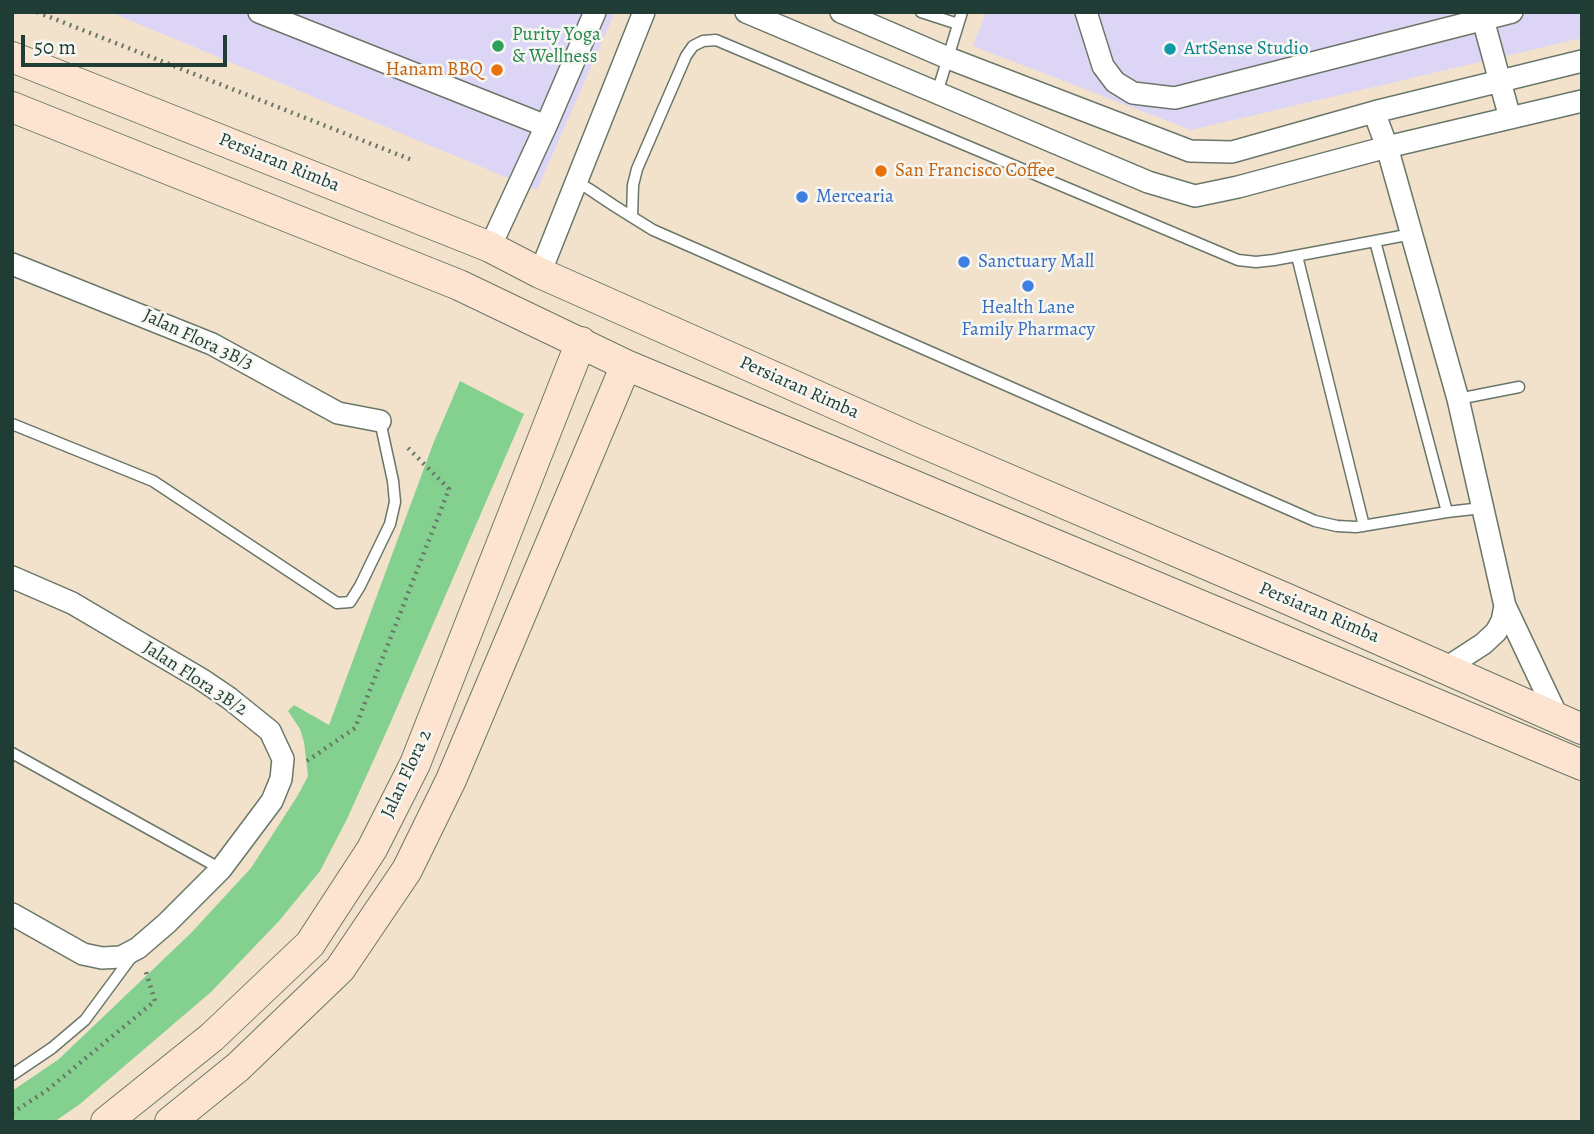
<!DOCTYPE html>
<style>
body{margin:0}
#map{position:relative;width:1594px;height:1134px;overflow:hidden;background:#f3e2cb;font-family:Alegreya,serif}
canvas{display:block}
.frame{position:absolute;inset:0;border:14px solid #1f3d34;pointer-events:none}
.scale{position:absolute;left:21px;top:35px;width:206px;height:32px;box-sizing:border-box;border:4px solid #1f3d34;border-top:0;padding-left:9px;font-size:21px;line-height:24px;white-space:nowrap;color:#1f3d34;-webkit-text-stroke:5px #f6f6f2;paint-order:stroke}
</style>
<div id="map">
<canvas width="1594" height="1134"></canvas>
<div class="frame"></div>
<div class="scale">50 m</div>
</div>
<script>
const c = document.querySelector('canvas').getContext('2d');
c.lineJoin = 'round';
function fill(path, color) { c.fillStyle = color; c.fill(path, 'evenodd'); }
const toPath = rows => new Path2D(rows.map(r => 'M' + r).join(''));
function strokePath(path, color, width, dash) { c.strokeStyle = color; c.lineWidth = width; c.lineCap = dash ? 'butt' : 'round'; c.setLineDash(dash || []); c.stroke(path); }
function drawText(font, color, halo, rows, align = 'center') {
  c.font = font + ' Alegreya,serif'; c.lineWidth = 5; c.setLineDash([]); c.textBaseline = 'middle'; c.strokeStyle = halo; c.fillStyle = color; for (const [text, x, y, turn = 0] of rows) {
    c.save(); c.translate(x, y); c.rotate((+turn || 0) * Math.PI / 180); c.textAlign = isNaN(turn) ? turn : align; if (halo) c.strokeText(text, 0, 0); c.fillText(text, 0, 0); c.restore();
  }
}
const built = toPath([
 [110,12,615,12,537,190],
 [986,12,1582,12,1582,38,1191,130,973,46]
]);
const green = toPath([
 [460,381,524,414,389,726,347,819,320,871,279,921,211,992,80,1104,54,1122,12,1122,12,1091,59,1059,191,933,251,868,298,795,308,776,304,742,300,729,288,711,294,705,329,725,433,444]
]);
const path = toPath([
 [37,12,412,160],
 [307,761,355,728,449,489,406,446],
 [12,1113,46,1091,155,1001,146,972]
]);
const lane = toPath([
 [921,12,958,24],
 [937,93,962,12],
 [576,181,589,189,613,205,632,217,653,230,1315,521,1337,526,1356,527,1447,512,1375,241,1274,260,1256,262,1238,260,716,40,703,41,693,46,686,56,637,169,633,185,632,217],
 [1375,241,1412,234],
 [1297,256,1364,526],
 [1458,399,1519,387],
 [12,424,153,481,337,603,350,602,360,586,390,524,395,502,393,481,380,421],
 [1447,512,1482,508],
 [12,753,221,869],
 [12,1075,52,1048,85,1020,133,955]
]);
const street = toPath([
 [259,12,546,126],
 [746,12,1148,182,1195,196,1238,187,1387,147,1582,101],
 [841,12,948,58,1190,151,1232,152,1374,112,1582,61],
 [1086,12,1103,66,1115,82,1133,93,1175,98,1512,12],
 [1481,12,1510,118],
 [1374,112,1387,147,1458,399,1505,606,1559,720],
 [490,247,546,126,595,12],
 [12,264,212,344,338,413,380,421],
 [540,273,644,12],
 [12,577,72,603,201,679,229,698,270,731,283,759,281,779,272,801,221,869,167,923,138,948,121,957,102,958,83,954,12,914],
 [1446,668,1483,644,1496,632,1502,621,1505,606]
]);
const secondary = toPath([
 [12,57,490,247,540,273,914,439,1285,598,1582,729],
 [12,107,459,285,626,365,1582,765],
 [106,1122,212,1037,310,944,372,849,415,764,581,342],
 [170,1122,238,1067,340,969,407,870,451,780,626,365]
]);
const markers = [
 [498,46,7,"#2e9e5b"],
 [1170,49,7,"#0f9aa8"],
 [497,70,7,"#e8710a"],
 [881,171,7,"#e8710a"],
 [802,197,7,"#3f7fe0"],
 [964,262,7,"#3f7fe0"],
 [1028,286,7,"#3f7fe0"]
];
const leisureNames = [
 ["Purity Yoga",512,35],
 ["& Wellness",512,57]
];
const cultureNames = [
 ["ArtSense Studio",1184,49]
];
const foodNames = [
 ["Hanam BBQ",483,70],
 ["San Francisco Coffee",895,171,"left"]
];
const streetNames = [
 ["Persiaran Rimba",279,163,22],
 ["Jalan Flora 3B/3",198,340,25],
 ["Persiaran Rimba",799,388,24],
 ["Persiaran Rimba",1319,613,23],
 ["Jalan Flora 3B/2",195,679,33],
 ["Jalan Flora 2",407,774,-65]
];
const shopNames = [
 ["Mercearia",816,197],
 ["Sanctuary Mall",978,262],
 ["Health Lane",1028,308,"center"],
 ["Family Pharmacy",1028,330,"center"]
];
fill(built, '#dcd5f6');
fill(green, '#84d18f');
strokePath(lane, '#697769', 13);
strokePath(street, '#697769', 24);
strokePath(secondary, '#697769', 32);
strokePath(path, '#697769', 4.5, [2, 5]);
strokePath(lane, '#fff', 10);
strokePath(street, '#fff', 21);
strokePath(secondary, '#fde4d1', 30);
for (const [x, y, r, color] of markers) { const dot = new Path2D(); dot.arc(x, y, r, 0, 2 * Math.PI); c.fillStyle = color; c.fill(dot); strokePath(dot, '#f6f6f2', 2.5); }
drawText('19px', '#27864d', '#f6f6f2', leisureNames, 'left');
drawText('19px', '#0d838f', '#f6f6f2', cultureNames, 'left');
drawText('19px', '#c56008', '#f6f6f2', foodNames, 'right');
drawText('19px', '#1f3d34', '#f6f6f2', streetNames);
drawText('19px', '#366cbe', '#f6f6f2', shopNames, 'left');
</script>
